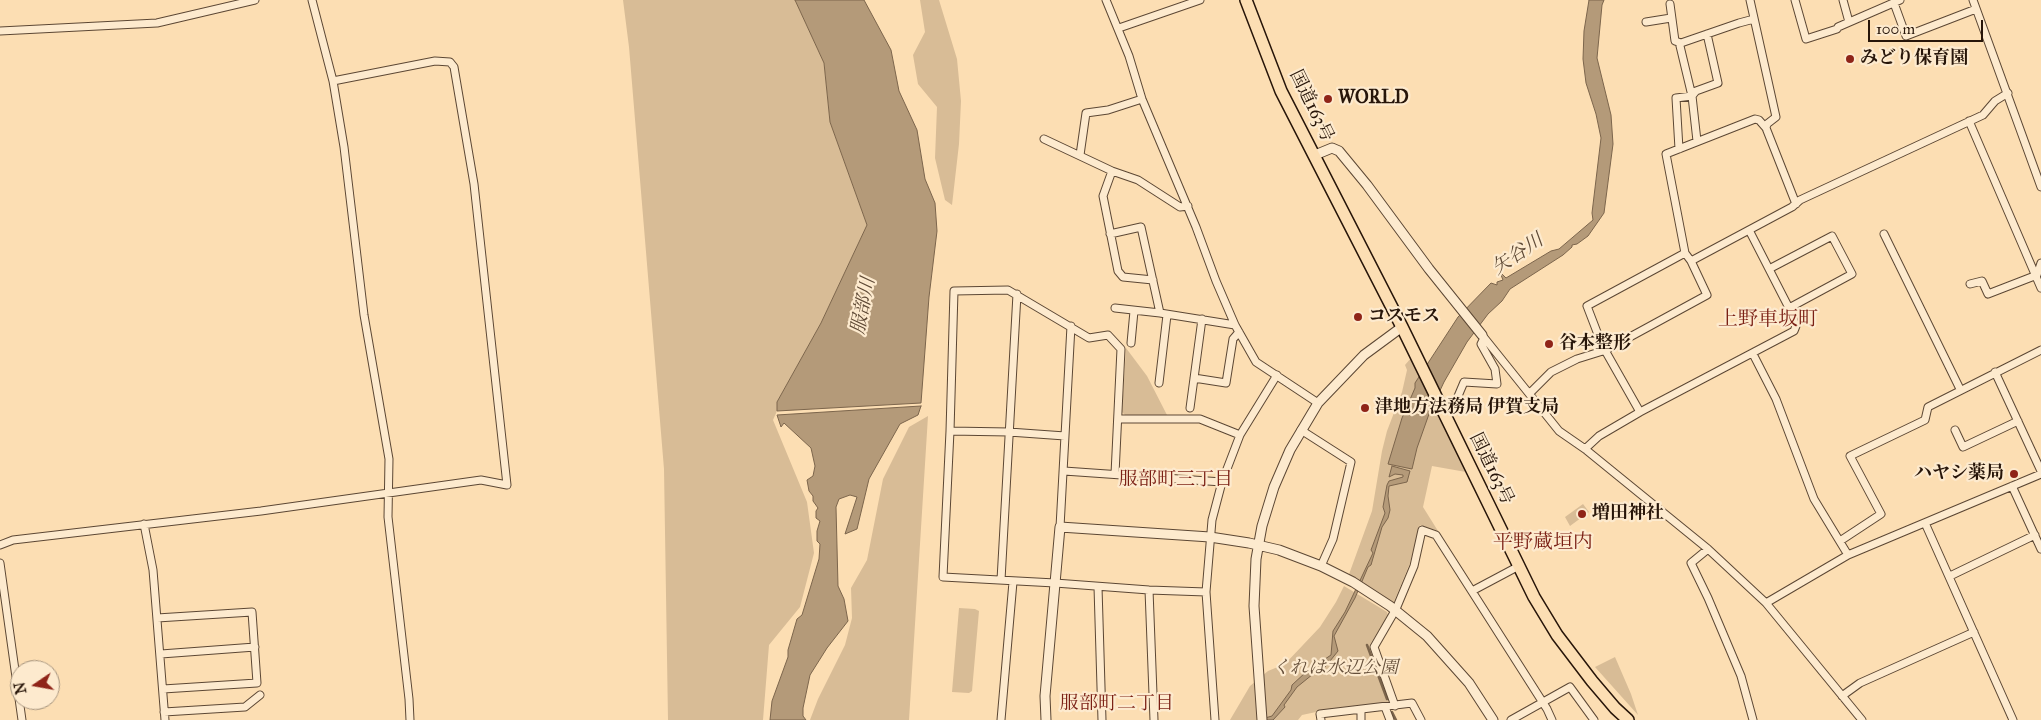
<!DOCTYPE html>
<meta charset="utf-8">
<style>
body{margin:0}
#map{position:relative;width:2041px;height:720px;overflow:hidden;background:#fcdeb3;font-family:"IM FELL Great Primer",serif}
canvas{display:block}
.north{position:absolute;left:10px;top:660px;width:50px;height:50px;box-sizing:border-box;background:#fdeace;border:1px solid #a7957f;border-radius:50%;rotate:258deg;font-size:14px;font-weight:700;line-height:20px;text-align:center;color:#271509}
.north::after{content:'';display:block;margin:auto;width:18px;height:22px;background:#8f2418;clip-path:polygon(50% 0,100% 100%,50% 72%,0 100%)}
.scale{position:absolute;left:1868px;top:20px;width:115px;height:22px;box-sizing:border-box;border:2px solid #271509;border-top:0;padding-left:6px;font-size:15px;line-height:18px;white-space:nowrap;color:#271509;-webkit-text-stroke:4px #fdeace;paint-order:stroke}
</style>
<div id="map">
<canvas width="2041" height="720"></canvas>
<div class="north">N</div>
<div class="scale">100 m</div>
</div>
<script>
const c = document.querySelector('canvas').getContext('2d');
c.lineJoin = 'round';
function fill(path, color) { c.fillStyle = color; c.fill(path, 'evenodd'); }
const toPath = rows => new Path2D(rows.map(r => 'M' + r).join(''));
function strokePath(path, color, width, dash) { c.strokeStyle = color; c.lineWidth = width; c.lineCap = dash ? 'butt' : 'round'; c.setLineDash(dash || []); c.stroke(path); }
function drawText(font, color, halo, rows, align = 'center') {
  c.font = font + ' "IM FELL Great Primer","Noto Serif JP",serif'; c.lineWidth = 4.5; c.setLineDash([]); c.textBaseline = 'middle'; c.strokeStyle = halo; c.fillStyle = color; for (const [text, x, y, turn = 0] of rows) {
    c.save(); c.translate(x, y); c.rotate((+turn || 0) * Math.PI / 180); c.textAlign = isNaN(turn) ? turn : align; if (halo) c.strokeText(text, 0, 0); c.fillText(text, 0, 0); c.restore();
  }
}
const green = toPath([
 [623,0,795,0,824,63,830,122,867,225,821,323,777,402,777,411,773,420,807,502,814,553,800,607,769,645,763,720,668,720,664,469,629,47],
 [920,0,939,0,957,59,961,101,959,144,952,205,945,200,935,158,937,107,918,84,913,55,925,32],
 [1126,348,1147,376,1167,415,1125,415,1122,412],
 [1411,358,1466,472,1432,466,1423,507,1438,531,1420,525,1410,563,1393,604,1348,577,1372,511,1382,451,1387,431,1402,392,1407,370,1405,365],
 [928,416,909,720,810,720,818,699,845,645,852,618,851,588,867,560,883,479,909,427],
 [1583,504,1589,512,1570,526,1565,517],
 [1344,586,1387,612,1388,615,1369,646,1389,701,1387,703,1316,712,1302,715,1298,720,1230,720,1250,686,1268,671,1285,664,1320,627,1336,602],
 [959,608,975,609,979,611,972,691,969,693,952,692],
 [1615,657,1631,694,1638,715,1595,667]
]);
const water = toPath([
 [795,0,864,0,891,50,899,91,917,130,925,179,935,203,937,231,929,297,921,403,777,411,777,402,821,323,867,225,830,122,824,63,795,0],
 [1589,0,1604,0,1602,5,1597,58,1611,115,1613,144,1604,213,1588,236,1577,244,1572,245,1572,247,1563,255,1510,289,1502,301,1488,314,1467,342,1444,382,1429,414,1417,448,1412,469,1388,464,1402,418,1415,388,1415,383,1458,317,1491,283,1497,285,1497,282,1503,280,1501,275,1502,274,1506,278,1551,251,1559,249,1593,220,1592,213,1601,138,1596,114,1586,83,1583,59,1584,31,1589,0],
 [921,406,918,415,900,424,869,479,857,529,845,534,857,497,850,495,839,499,836,507,838,586,844,599,848,621,827,648,810,675,803,708,803,716,806,720,770,720,772,701,788,657,788,650,797,619,802,615,819,559,820,544,817,541,817,531,820,521,816,518,816,511,818,508,813,501,813,496,809,491,807,480,813,476,815,466,811,448,784,423,781,427,777,415,921,406],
 [1392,466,1410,471,1407,482,1389,486,1388,496,1390,510,1388,518,1382,527,1371,565,1368,567,1355,598,1334,636,1338,651,1326,666,1318,670,1297,687,1284,705,1285,707,1273,720,1258,720,1272,716,1291,690,1292,685,1306,672,1331,655,1333,631,1345,612,1373,553,1371,550,1385,513,1383,507,1387,485,1389,481,1403,477,1403,475,1395,474,1389,477,1392,466]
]);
const stream = toPath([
 [1367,645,1387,699],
 [1392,712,1396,720]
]);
const minor = toPath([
 [312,0,333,81,344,147,364,315,389,459,388,517,409,699,410,720],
 [1106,0,1129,56,1142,99,1196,227,1216,281,1235,325,1256,362,1318,403],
 [1750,0,1776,117,1767,124,1766,128],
 [1795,0,1806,39,1837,29,1838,27,1900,0],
 [1843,0,1849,22],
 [1973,0,2041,187],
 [1894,3,1906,36,1976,9],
 [1670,4,1675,41,1681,43],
 [1646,22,1671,18],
 [1119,28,1200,0],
 [0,31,157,23,255,0],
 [1969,121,2041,288],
 [1044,139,1112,171,1138,180,1180,207,1188,206],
 [1697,141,1692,96,1680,46,1681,43,1739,23,1754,19],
 [1679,149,1676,98,1692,96,1696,91,1718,83,1707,34],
 [1080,155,1086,113,1108,110,1142,99],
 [1112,171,1103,196,1118,271,1123,277,1153,280],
 [1110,234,1141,227,1160,313,1235,325],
 [1884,234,1960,389],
 [1691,261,1685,253,1666,154,1755,119,1759,120,1766,128,1796,204],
 [1769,269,1832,236,1852,274,1789,308],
 [1970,284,1982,281,1988,294,2037,275,2041,263],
 [1115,308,1160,313],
 [1482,335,1559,431,1585,449,1708,549,1766,603,1862,720],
 [1131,343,1134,311],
 [1753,354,1776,399,1814,499,1848,555],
 [1995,372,2041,471],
 [1194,378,1226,383,1233,339,1239,332],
 [1159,383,1167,315],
 [1530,393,1551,372,1577,359,1606,350,1707,295,1691,261,1792,207,1800,200,1983,115,1995,101,2008,93],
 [1190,408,1202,319],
 [1640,412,1602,345,1587,306,1685,253],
 [1445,416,1453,408,1464,382,1497,384,1495,369,1481,344,1484,338],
 [1118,419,1200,419,1240,435],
 [1301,430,1351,462,1333,539,1321,566],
 [1955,430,1963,447,2018,421],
 [950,431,1009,432,1065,436],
 [1585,449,1599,436,1640,412,1794,331,1796,326,1789,308,1749,230],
 [1064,471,1222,482],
 [1115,474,1121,349,1108,335,1089,338,1008,290,954,291,950,431,943,577,1055,583,1149,590,1206,592],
 [2012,486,2041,549],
 [1925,523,2013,720],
 [144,524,153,570,165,720],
 [1060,527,1071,326],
 [1840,541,1881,514,1850,456,1925,420,1928,407,2041,350],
 [0,545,13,540,261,511,481,480,507,485,474,184,454,67,450,62,435,61,333,81],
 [1708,549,1691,563,1708,598,1741,676,1753,720],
 [0,563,22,720],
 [1950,576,2035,535],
 [1001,580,1017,294],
 [1098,587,1102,720],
 [1149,590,1154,720],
 [1472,591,1519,566],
 [1766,603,1848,555,2041,474],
 [157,618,252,612,257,683,163,689],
 [161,654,255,647],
 [1842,696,1860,683,1974,632],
 [1395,706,1374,647,1396,609,1414,566,1422,530,1436,535,1547,709,1552,720],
 [1385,707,1390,720],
 [1361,710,1361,720],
 [164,712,245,707,260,695],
 [1001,720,1013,582],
 [1215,720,1206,592,1212,520,1222,482,1240,435,1277,375],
 [1321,720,1320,714,1412,703,1421,720],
 [1511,720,1570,687,1594,720]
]);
const tertiary = toPath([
 [1315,155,1332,148,1339,151,1367,185,1429,269,1482,335],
 [1046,720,1045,696,1060,527,1210,537,1249,543,1279,550,1321,566,1353,582,1390,606,1427,636,1469,683,1493,720],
 [1262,720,1254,606,1256,559,1262,526,1274,487,1290,450,1318,403,1364,355,1402,327]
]);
const trunk = toPath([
 [1246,0,1281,91,1402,327,1534,597,1557,635,1592,681,1615,708,1628,720]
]);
const markers = [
 [1850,59,5,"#8f2418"],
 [1328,99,5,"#8f2418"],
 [1358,317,5,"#8f2418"],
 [1549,344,5,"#8f2418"],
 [1365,408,5,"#8f2418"],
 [2014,474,5,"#8f2418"],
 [1582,514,5,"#8f2418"]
];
const poiNames = [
 ["みどり保育園",1860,59],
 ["WORLD",1338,99],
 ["コスモス",1368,317],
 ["谷本整形",1559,344],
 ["津地方法務局 伊賀支局",1375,408],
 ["ハヤシ薬局",2004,474,"right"],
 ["増田神社",1592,514]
];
const streetNames = [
 ["国道163号",1311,106,64],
 ["国道163号",1491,469,64]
];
const parkNames = [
 ["くれは水辺公園",1335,669]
];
const waterNames = [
 ["矢谷川",1518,255,-34],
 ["服部川",864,306,-79]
];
const neighbourhoodNames = [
 ["服部町三丁目",1176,480],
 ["服部町二丁目",1117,704]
];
const quarterNames = [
 ["上野車坂町",1768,320],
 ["平野蔵垣内",1543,543]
];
fill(green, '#d8bc96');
fill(water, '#b49a79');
strokePath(water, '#7c654c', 1);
strokePath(stream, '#7c654c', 2.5);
strokePath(minor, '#5c4734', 9);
strokePath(tertiary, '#5c4734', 11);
strokePath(trunk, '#271509', 14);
strokePath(minor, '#fdeace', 7);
strokePath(tertiary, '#fdeace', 9);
strokePath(trunk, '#fcdeb3', 11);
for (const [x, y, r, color] of markers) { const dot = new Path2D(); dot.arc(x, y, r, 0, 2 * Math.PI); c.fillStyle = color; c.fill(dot); strokePath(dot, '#fdeace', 2); }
drawText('bold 18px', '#271509', '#fdeace', poiNames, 'left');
drawText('18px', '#271509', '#fdeace', streetNames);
drawText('italic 18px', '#654f3a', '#fdeace', parkNames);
drawText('italic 19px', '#5f4a36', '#fdeace', waterNames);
drawText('19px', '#7a1f14', '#fdeace', neighbourhoodNames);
drawText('20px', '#7a1f14', '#fdeace', quarterNames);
</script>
